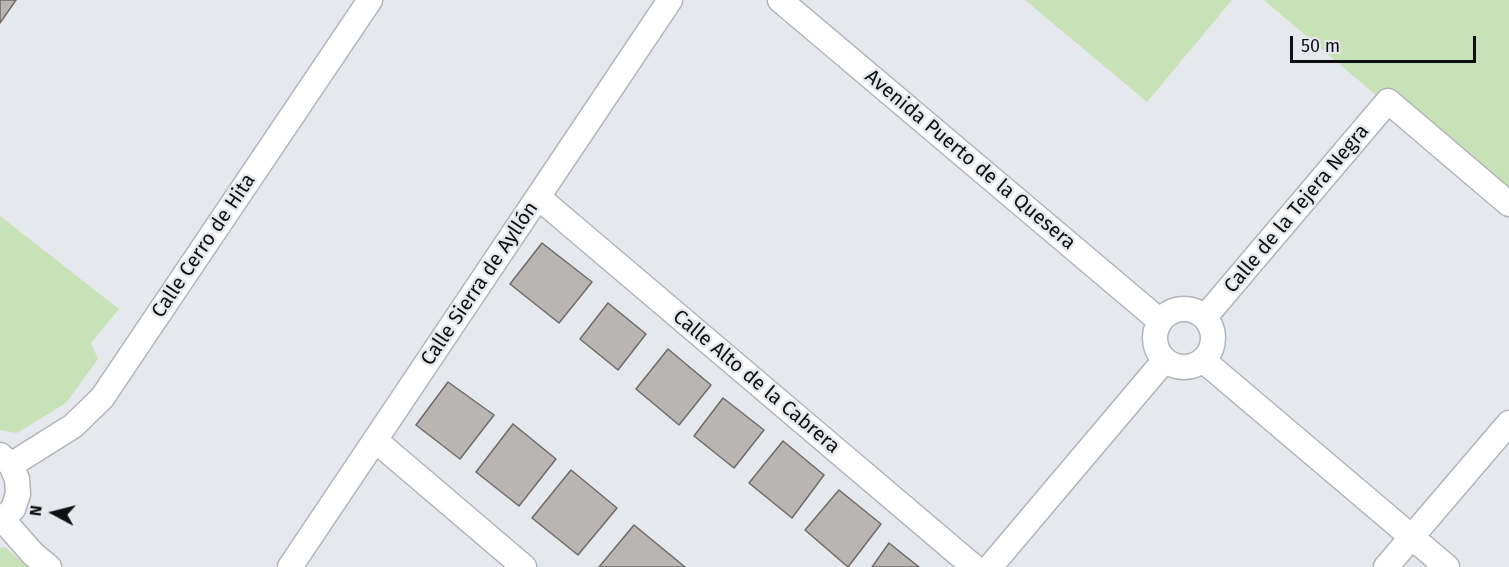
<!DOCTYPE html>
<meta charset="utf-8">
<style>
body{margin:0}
#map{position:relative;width:1509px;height:567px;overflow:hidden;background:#e5e8ec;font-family:"Fira Sans",sans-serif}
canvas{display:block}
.north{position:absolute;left:24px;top:483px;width:60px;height:60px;-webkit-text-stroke:4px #e5e8ec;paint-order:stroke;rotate:277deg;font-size:16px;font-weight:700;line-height:24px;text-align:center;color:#0f1011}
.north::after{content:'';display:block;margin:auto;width:21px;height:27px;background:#0f1011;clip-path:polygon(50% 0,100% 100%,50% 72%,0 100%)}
.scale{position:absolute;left:1290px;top:36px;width:186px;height:27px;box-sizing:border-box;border:3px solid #0f1011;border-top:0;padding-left:8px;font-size:18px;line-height:21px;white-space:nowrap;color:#0f1011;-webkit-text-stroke:4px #e5e8ec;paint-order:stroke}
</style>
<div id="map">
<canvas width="1509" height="567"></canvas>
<div class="north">N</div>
<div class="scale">50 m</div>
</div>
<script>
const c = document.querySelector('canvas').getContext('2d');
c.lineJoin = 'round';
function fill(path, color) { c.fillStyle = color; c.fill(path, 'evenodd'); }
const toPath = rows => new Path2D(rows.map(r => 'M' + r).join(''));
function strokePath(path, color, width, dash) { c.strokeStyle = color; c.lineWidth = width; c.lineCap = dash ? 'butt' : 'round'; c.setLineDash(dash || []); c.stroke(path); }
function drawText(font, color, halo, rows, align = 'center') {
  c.font = font + ' "Fira Sans",sans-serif'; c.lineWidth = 5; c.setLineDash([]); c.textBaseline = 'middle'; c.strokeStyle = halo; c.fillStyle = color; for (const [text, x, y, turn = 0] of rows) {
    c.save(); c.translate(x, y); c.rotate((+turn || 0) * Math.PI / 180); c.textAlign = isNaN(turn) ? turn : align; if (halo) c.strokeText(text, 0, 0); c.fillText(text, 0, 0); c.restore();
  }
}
const green = toPath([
 [1025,0,1232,0,1147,102],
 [1264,0,1509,0,1509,208],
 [0,216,119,309,91,343,98,359,66,403,17,433,0,430],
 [5,547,28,567,0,567,0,548]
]);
const building = toPath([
 [0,0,16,0,0,23,0,0],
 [542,243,592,282,559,323,510,284,542,243],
 [608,303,646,334,618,370,580,339,608,303],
 [668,349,711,385,679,425,636,389,668,349],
 [448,382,494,415,460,459,416,425,448,382],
 [723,398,764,430,734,468,694,436,723,398],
 [513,424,556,459,519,506,476,472,513,424],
 [783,441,824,475,792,518,749,483,783,441],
 [571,470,617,508,578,555,532,518,571,470],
 [839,490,881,524,848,567,805,530,839,490],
 [634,525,685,567,599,567,634,525],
 [889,543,919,567,872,567,889,543]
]);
const minor = toPath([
 [780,0,1160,321],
 [538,197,974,567],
 '1155 338a29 29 0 1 1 58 0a29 29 0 1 1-58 0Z',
 [1205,317,1388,101,1509,204],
 [1204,361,1447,567],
 [375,440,524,567],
 [0,455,11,465,17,479,18,494,13,509,0,521],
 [11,465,73,426,102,398,370,0],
 [3,520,33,554,49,567],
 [290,567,670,0],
 [990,567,1164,361],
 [1386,567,1509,423]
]);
const streetNames = [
 ["Avenida Puerto de la Quesera",970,160,40],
 ["Calle de la Tejera Negra",1297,209,-50],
 ["Calle Cerro de Hita",204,246,-56],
 ["Calle Sierra de Ayllón",480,284,-56],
 ["Calle Alto de la Cabrera",756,382,40]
];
fill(green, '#c7e2b6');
fill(building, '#b9b5b2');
strokePath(building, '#6f6b68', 1.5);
strokePath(minor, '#b2b4b9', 27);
strokePath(minor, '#fff', 24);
drawText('20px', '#0f1011', '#e5e8ec', streetNames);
</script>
